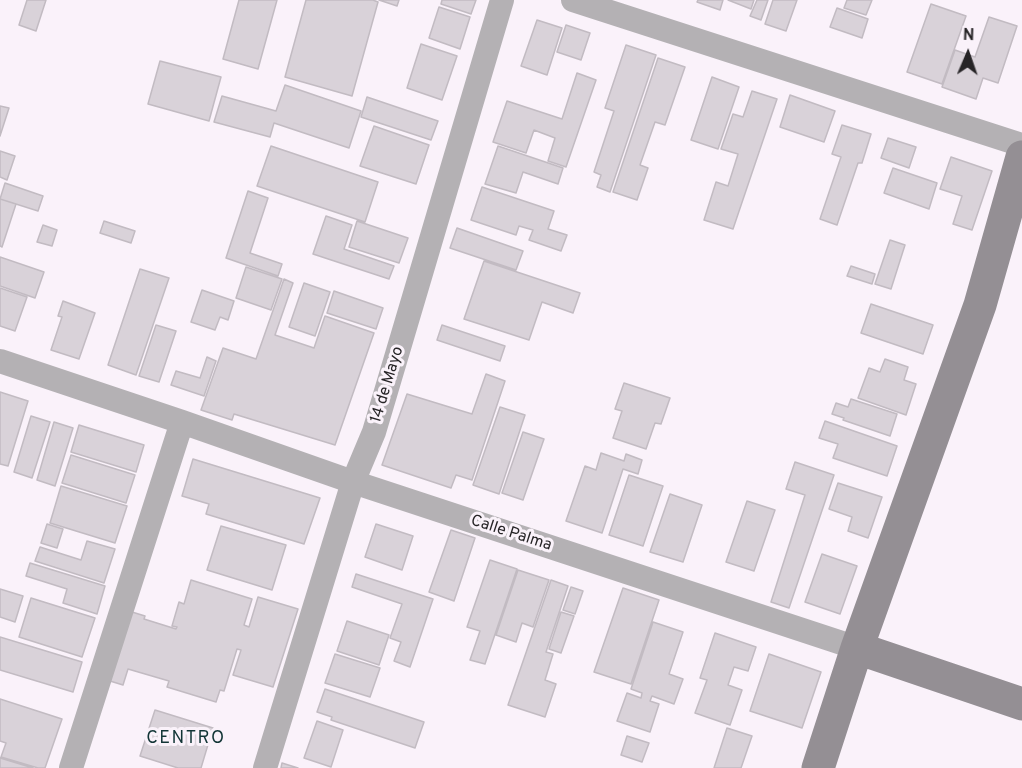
<!DOCTYPE html>
<style>
body{margin:0}
#map{position:relative;width:1022px;height:768px;overflow:hidden;background:#faf2fa;font-family:Overpass,sans-serif}
canvas{display:block}
.north{position:absolute;left:938px;top:24px;width:60px;height:60px;-webkit-text-stroke:4px #faf2fa;paint-order:stroke;rotate:2deg;font-size:16px;font-weight:700;line-height:24px;text-align:center;color:#262426}
.north::after{content:'';display:block;margin:auto;width:21px;height:27px;background:#262426;clip-path:polygon(50% 0,100% 100%,50% 72%,0 100%)}
</style>
<div id="map">
<canvas width="1022" height="768"></canvas>
<div class="north">N</div>
</div>
<script>
const c = document.querySelector('canvas').getContext('2d');
c.lineJoin = 'round';
function fill(path, color) { c.fillStyle = color; c.fill(path, 'evenodd'); }
const toPath = rows => new Path2D(rows.map(r => 'M' + r).join(''));
function strokePath(path, color, width, dash) { c.strokeStyle = color; c.lineWidth = width; c.lineCap = dash ? 'butt' : 'round'; c.setLineDash(dash || []); c.stroke(path); }
function drawText(font, color, halo, rows, align = 'center') {
  c.font = font + ' Overpass,sans-serif'; c.lineWidth = 6; c.setLineDash([]); c.textBaseline = 'middle'; c.strokeStyle = halo; c.fillStyle = color; for (const [text, x, y, turn = 0] of rows) {
    c.save(); c.translate(x, y); c.rotate((+turn || 0) * Math.PI / 180); c.textAlign = isNaN(turn) ? turn : align; if (halo) c.strokeText(text, 0, 0); c.fillText(text, 0, 0); c.restore();
  }
}
const building = toPath([
 [27,0,46,0,36,31,19,25,27,0],
 [239,0,277,0,258,69,223,59,239,0],
 [306,0,373,0,378,2,352,96,285,77,306,0],
 [379,0,399,0,397,6,379,0],
 [442,0,476,0,471,14,441,4,442,0],
 [698,0,723,0,720,10,697,2,698,0],
 [728,0,754,0,751,9,728,0],
 [757,0,768,0,761,20,750,16,757,0],
 [773,0,797,0,786,31,765,24,773,0],
 [847,0,872,0,866,15,844,8,847,0],
 [931,4,966,16,942,84,907,72,931,4],
 [439,7,470,17,460,49,429,38,439,7],
 [837,8,868,19,862,38,830,27,837,8],
 [989,17,1017,26,998,83,983,78,976,99,942,87,955,50,975,57,989,17],
 [537,20,562,28,547,75,521,66,537,20],
 [566,25,590,33,581,60,557,52,566,25],
 [421,44,457,56,442,100,407,88,421,44],
 [626,45,656,55,610,192,597,187,601,175,594,172,614,111,605,108,626,45],
 [658,58,685,67,665,125,655,122,640,165,648,168,637,200,613,192,658,58],
 [160,61,221,77,209,121,148,104,160,61],
 [577,73,596,80,566,167,548,161,555,138,534,130,526,153,493,142,507,101,562,119,577,73],
 [712,77,739,87,718,149,691,140,712,77],
 [285,85,361,111,349,148,274,123,270,137,214,122,222,96,276,111,285,85],
 [752,91,777,99,733,229,704,220,716,182,728,186,738,154,721,149,733,114,743,117,752,91],
 [790,95,835,111,824,142,780,127,790,95],
 [367,97,438,121,431,140,361,117,367,97],
 [0,106,9,108,0,136,0,106],
 [842,125,871,134,862,163,858,163,837,225,820,219,841,157,832,154,842,125],
 [374,126,429,145,416,184,360,166,374,126],
 [888,138,916,147,909,168,881,158,888,138],
 [271,146,378,182,365,222,257,186,271,146],
 [498,146,563,168,558,184,523,172,516,193,485,184,498,146],
 [0,151,15,156,7,180,0,177,0,151],
 [951,157,992,171,972,230,953,224,962,196,940,189,951,157],
 [893,168,937,183,929,209,884,193,893,168],
 [5,183,43,196,38,211,0,199,5,183],
 [482,187,554,211,548,229,567,235,561,251,529,240,533,230,519,226,516,235,471,220,482,187],
 [248,191,268,198,250,253,282,264,278,276,226,258,248,191],
 [0,199,16,204,2,247,0,246,0,199],
 [326,216,352,225,344,249,394,266,389,279,313,254,326,216],
 [104,221,135,231,131,243,100,233,104,221],
 [357,221,408,238,399,263,349,247,357,221],
 [43,225,57,230,52,246,37,242,43,225],
 [457,228,523,251,516,270,450,248,457,228],
 [890,240,905,245,891,289,875,284,890,240],
 [0,257,44,272,35,298,0,286,0,257],
 [484,261,580,293,573,313,542,302,529,340,464,319,484,261],
 [851,266,875,274,872,284,847,276,851,266],
 [246,267,282,279,271,310,236,298,246,267],
 [140,269,169,278,136,375,108,365,140,269],
 [284,279,293,283,275,335,314,348,325,316,374,333,335,445,234,414,232,420,201,410,223,348,256,359,284,279],
 [304,283,330,292,315,336,289,327,304,283],
 [0,288,27,297,15,331,0,326,0,288],
 [202,290,234,301,228,320,220,317,215,330,191,322,202,290],
 [334,291,383,308,376,329,327,313,334,291],
 [63,301,95,313,79,359,51,350,62,317,58,316,63,301],
 [871,304,933,325,923,354,861,333,871,304],
 [156,325,176,331,159,382,139,376,156,325],
 [442,325,505,346,500,361,437,340,442,325],
 [207,357,216,361,204,396,171,385,176,371,200,378,207,357],
 [885,359,908,367,904,380,916,384,906,415,858,398,869,368,880,372,885,359],
 [486,374,505,381,472,480,456,475,451,488,382,465,407,394,472,414,486,374],
 [624,383,670,398,661,424,655,423,646,449,613,438,622,411,615,409,624,383],
 [0,392,28,401,8,466,0,464,0,392],
 [851,399,897,414,890,436,843,420,844,418,832,414,836,403,848,407,851,399],
 [500,407,525,415,499,494,473,485,500,407],
 [31,416,50,422,32,478,14,472,31,416],
 [825,421,897,446,887,476,833,458,838,444,819,438,825,421],
 [54,422,73,428,55,486,37,480,54,422],
 [79,425,144,445,136,472,71,452,79,425],
 [523,432,544,439,523,500,502,493,523,432],
 [601,453,624,461,626,454,642,460,638,474,623,469,602,533,566,521,585,466,596,470,601,453],
 [71,455,135,475,126,503,62,483,71,455],
 [193,459,320,498,304,544,206,514,209,504,182,496,193,459],
 [795,462,834,475,789,608,771,602,805,495,786,489,795,462],
 [629,475,663,486,643,546,609,535,629,475],
 [838,483,882,497,868,538,848,531,852,517,829,509,838,483],
 [61,486,127,506,115,543,50,523,61,486],
 [670,494,702,505,683,562,650,552,670,494],
 [747,501,775,510,754,571,726,562,747,501],
 [47,524,63,529,57,548,41,543,47,524],
 [376,524,413,536,402,570,365,557,376,524],
 [221,526,286,545,272,590,207,570,221,526],
 [451,530,475,538,454,601,429,592,451,530],
 [87,541,115,549,104,583,35,561,40,547,81,560,87,541],
 [822,554,857,566,840,614,805,602,822,554],
 [490,560,517,569,485,664,470,660,480,631,467,627,490,560],
 [30,563,105,586,97,614,63,603,67,589,26,576,30,563],
 [518,570,549,580,533,627,522,623,516,642,496,635,518,570],
 [356,574,433,599,410,667,394,661,401,642,390,638,402,604,352,587,356,574],
 [191,580,252,599,244,625,249,627,258,597,298,609,273,687,233,675,241,650,237,649,224,691,220,690,216,702,167,687,169,681,128,669,123,685,110,681,132,612,145,616,144,619,176,629,177,627,172,626,179,602,184,604,191,580],
 [551,580,568,586,546,652,553,654,545,680,556,684,545,717,508,705,551,580],
 [571,587,583,591,575,614,563,610,571,587],
 [623,588,659,600,631,684,594,672,623,588],
 [0,589,23,596,15,622,0,617,0,589],
 [31,598,95,618,82,657,19,637,31,598],
 [561,612,574,616,561,653,549,649,561,612],
 [347,621,389,635,379,665,337,651,347,621],
 [653,622,683,632,669,674,683,679,674,704,652,696,650,701,659,704,650,732,617,721,627,693,641,698,642,693,631,689,653,622],
 [715,633,756,647,748,671,734,667,728,685,742,690,730,725,695,713,707,680,700,678,715,633],
 [0,637,82,662,73,692,0,670,0,637],
 [335,654,380,668,370,697,325,683,335,654],
 [769,654,821,672,802,728,750,711,769,654],
 [325,689,424,722,415,748,331,720,332,717,317,712,325,689],
 [0,699,62,719,45,768,38,768,1,757,6,743,0,741,0,699],
 [155,710,213,728,201,768,178,768,140,756,155,710],
 [317,721,343,730,331,767,304,758,317,721],
 [727,728,752,736,741,768,714,768,727,728],
 [627,736,649,743,642,762,621,755,627,736],
 [0,758,33,768,0,768,0,758],
 [282,763,298,768,281,768,282,763]
]);
const street = toPath([
 [573,0,1022,145],
 [0,361,182,422,353,482,857,648],
 [71,768,182,422],
 [265,768,353,482,374,432,502,0]
]);
const secondary = toPath([
 [857,648,1022,704],
 [818,768,857,648,980,305,1022,157]
]);
const streetNames = [
 ["14 de Mayo",388,385,-73],
 ["Calle Palma",511,534,18]
];
const neighbourhoodNames = [
 ["CENTRO",186,739]
];
fill(building, '#d9d2d9');
strokePath(building, '#c2bbc2', 1.5);
strokePath(street, '#b4b1b4', 24);
strokePath(secondary, '#948f94', 33);
drawText('16px', '#262426', '#faf2fa', streetNames);
c.letterSpacing = '1.5px';
drawText('18px', '#123536', '#faf2fa', neighbourhoodNames);
c.letterSpacing = '0px';
</script>
